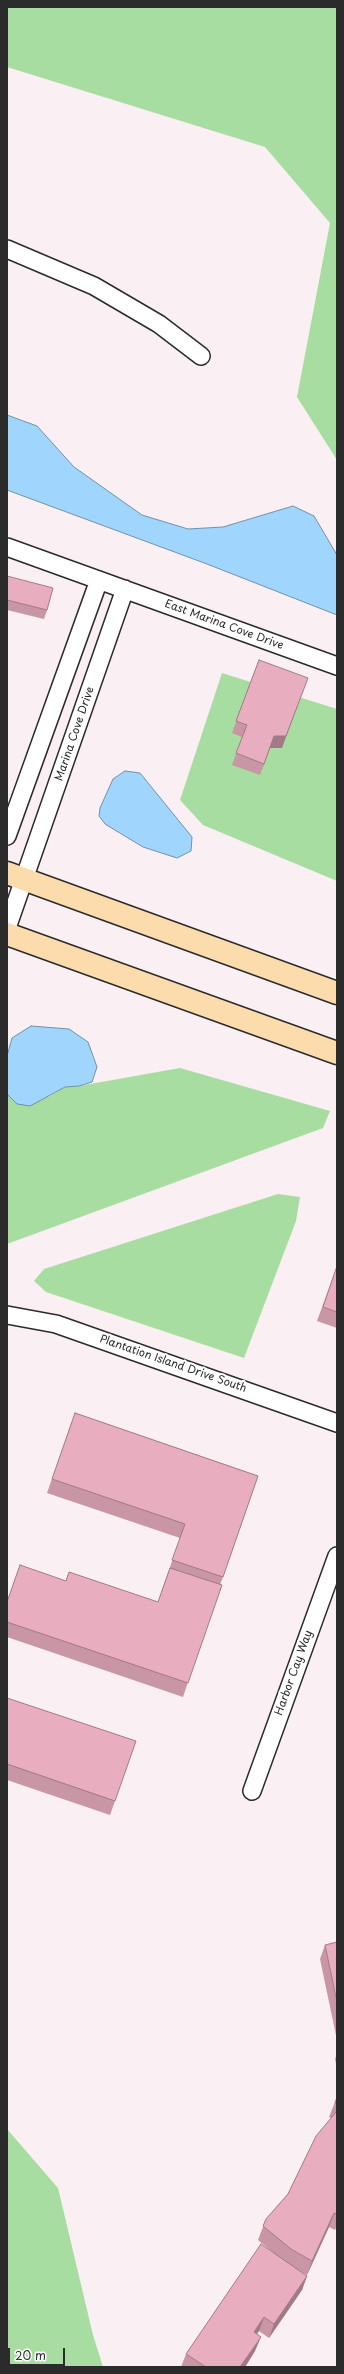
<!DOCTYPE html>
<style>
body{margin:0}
#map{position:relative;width:344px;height:2374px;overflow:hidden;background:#faeff2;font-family:"Playpen Sans",sans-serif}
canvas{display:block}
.frame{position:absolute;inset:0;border:8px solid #2b2b2b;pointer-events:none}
.scale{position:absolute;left:8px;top:2348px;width:57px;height:18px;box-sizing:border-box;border:2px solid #2b2b2b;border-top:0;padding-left:5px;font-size:12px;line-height:14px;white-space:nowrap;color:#2b2b2b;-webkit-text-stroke:3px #fff;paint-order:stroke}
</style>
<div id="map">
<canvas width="344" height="2374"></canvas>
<div class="frame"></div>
<div class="scale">20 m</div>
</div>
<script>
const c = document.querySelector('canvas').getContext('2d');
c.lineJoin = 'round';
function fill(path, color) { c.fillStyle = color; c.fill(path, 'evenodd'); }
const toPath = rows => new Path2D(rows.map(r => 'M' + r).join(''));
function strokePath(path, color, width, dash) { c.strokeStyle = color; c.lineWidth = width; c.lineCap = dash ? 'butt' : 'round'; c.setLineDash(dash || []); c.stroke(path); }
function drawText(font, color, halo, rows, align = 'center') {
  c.font = font + ' "Playpen Sans",sans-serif'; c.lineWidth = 4; c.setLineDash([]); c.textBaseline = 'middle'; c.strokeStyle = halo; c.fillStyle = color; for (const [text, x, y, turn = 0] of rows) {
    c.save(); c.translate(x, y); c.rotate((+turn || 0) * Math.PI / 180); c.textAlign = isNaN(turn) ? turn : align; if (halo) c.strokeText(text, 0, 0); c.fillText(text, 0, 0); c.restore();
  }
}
const green = toPath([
 [7,7,337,7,337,460,297,397,330,223,265,147,7,67],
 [222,673,337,709,337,881,203,825,180,800],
 [180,1068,330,1111,323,1128,7,1244,7,1094,17,1104,50,1096,65,1087,79,1086],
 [278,1194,300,1197,296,1221,244,1358,46,1292,34,1281,44,1269],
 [7,2129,58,2188,93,2335,103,2367,7,2367]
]);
const water = toPath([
 [7,415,37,426,74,467,142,515,188,529,223,527,293,506,314,516,337,555,337,615,207,564,7,490,7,415],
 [125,771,140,773,192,837,191,851,177,858,143,847,105,824,99,816,100,808,113,779,125,771],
 [31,1026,69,1029,88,1042,97,1067,92,1082,79,1086,65,1087,30,1106,17,1104,7,1094,7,1056,12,1038,31,1026]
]);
const street = toPath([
 [7,249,94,286,159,324,201,356],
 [7,547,337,666],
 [7,836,99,580],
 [7,928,125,589],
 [7,1315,56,1324,337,1423],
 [252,1791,337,1556]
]);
const primary = toPath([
 [7,873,337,993],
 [7,934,337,1053]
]);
const wall = toPath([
 [7,576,47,610,44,619,7,610],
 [259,660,282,748,270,748,260,775,232,765,242,737,232,733],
 [337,1266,337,1328,317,1321],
 [75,1413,258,1476,220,1585,183,1697,7,1637,7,1601,66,1581,158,1602,180,1538,47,1493],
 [7,1698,115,1801,110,1815,7,1780],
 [337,1942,337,2040,320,1959,325,1945],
 [337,2054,337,2068,335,2059],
 [337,2097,337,2226,335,2230,329,2227,307,2275,300,2271,307,2276,302,2290,269,2338,259,2331,257,2334,255,2351,245,2367,181,2367,186,2354,275,2254,258,2240,266,2219,288,2194,331,2118,329,2117]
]);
const shadedWall = toPath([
 [303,690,282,748,270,748,260,775,274,736],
 [334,2213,329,2227,307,2275,312,2261],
 [307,2276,302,2290,269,2338,274,2324],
 [264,2317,259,2331,248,2346,254,2332],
 [261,2337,255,2351,245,2367,240,2367]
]);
const building = toPath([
 [7,576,53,588,47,610,7,600,7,576],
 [259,660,308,678,286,736,274,736,264,764,236,753,247,725,236,721,259,660],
 [337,1266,337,1312,323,1307,337,1266],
 [75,1413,258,1476,223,1577,172,1560,185,1524,52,1479,75,1413],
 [20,1565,66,1581,69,1572,158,1602,170,1568,222,1585,188,1683,7,1622,7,1602,20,1565],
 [7,1698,136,1741,115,1801,7,1764,7,1698],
 [337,1942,337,2002,325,1945,337,1942],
 [337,2097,337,2105,335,2103,337,2097],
 [337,2111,337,2214,334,2213,312,2261,291,2249,263,2226,266,2219,288,2194,316,2136,337,2111],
 [261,2244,307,2276,274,2324,264,2317,254,2332,261,2337,240,2367,206,2367,186,2354,261,2244]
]);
const streetNames = [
 ["East Marina Cove Drive",224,625,20],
 ["Marina Cove Drive",75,734,-71],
 ["Plantation Island Drive South",173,1364,19],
 ["Harbor Cay Way",294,1673,-70]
];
fill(green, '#a7dda1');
fill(water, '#a0d5fe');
strokePath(water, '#7191aa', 1);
strokePath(street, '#2b2b2b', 20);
strokePath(primary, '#2b2b2b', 25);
strokePath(street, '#fff', 17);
strokePath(primary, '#fcdcac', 22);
fill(wall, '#c896a4');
fill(shadedWall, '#a27a86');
fill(building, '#e8aebf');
strokePath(building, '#a27a86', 1);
drawText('11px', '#2b2b2b', '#fff', streetNames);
</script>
